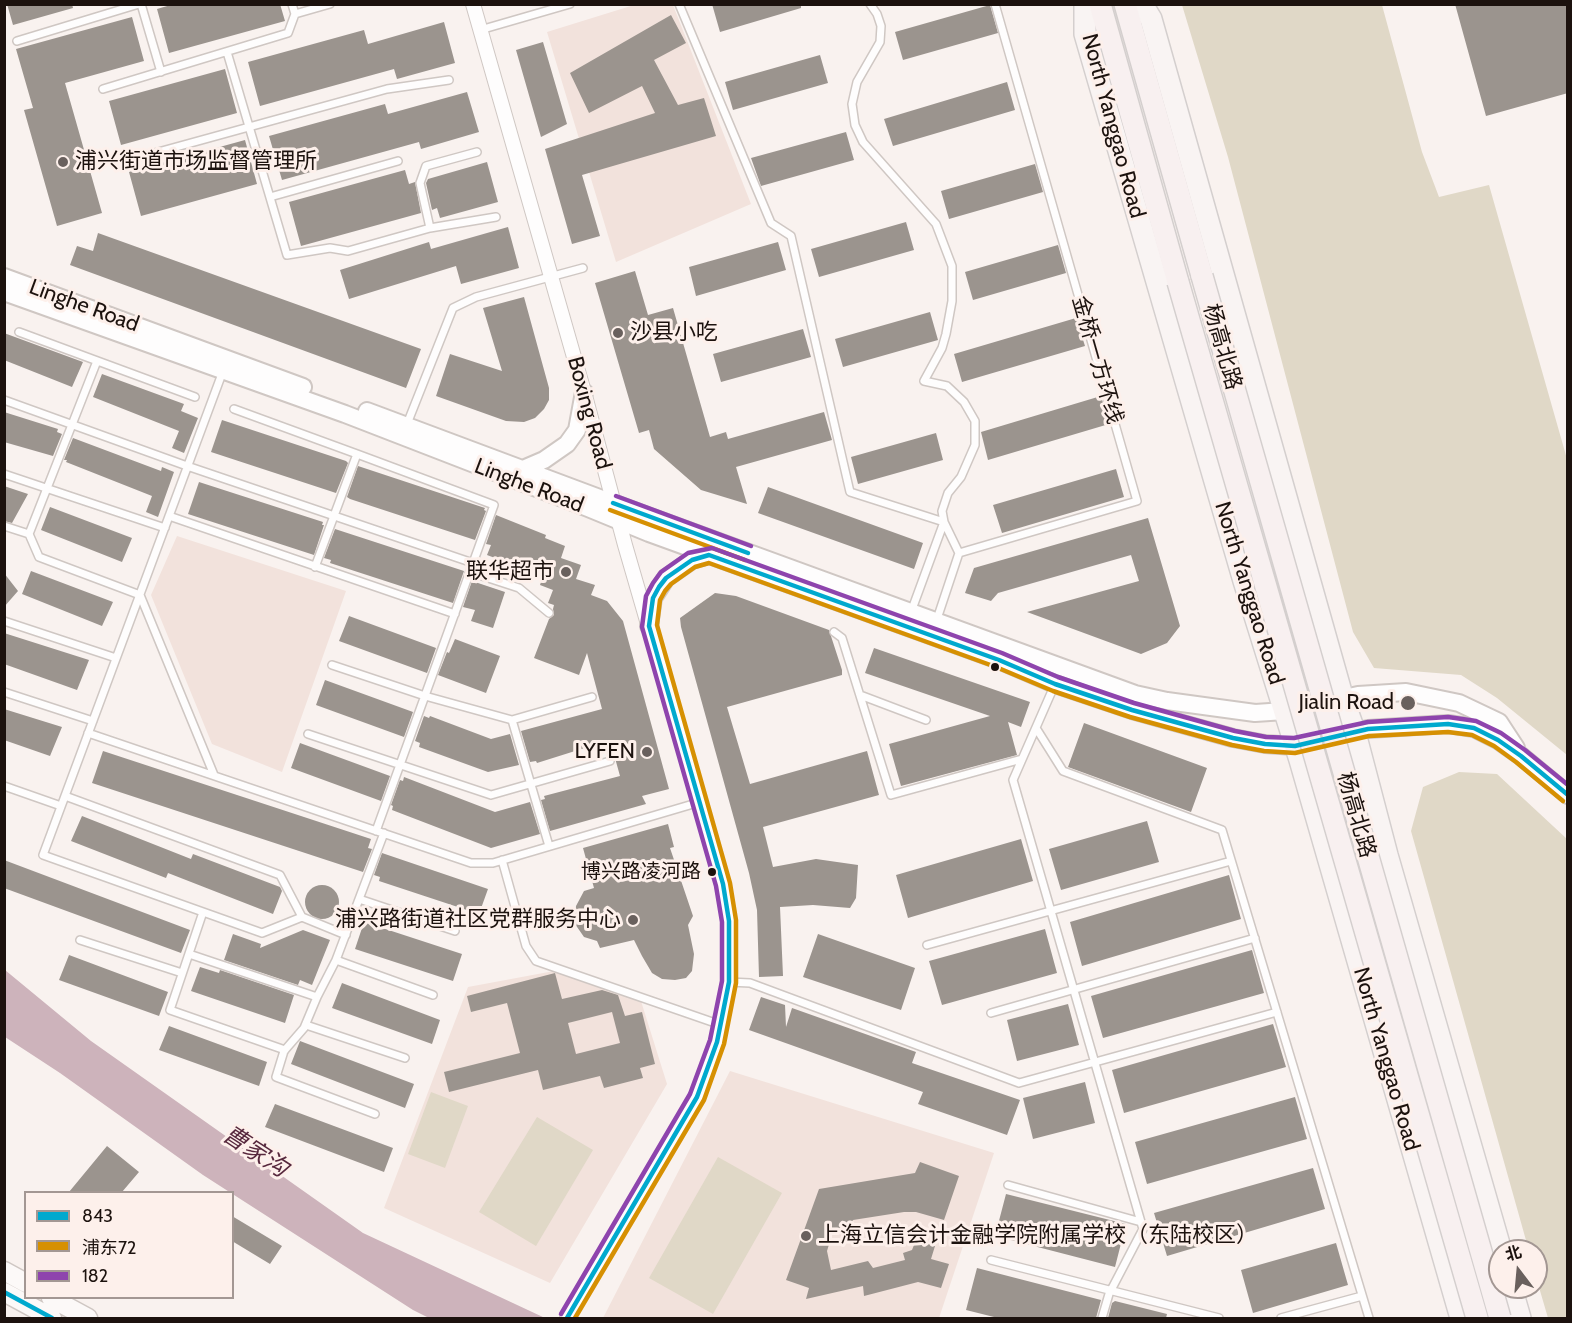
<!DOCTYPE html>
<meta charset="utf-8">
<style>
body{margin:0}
#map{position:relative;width:1572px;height:1323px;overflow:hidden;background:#f9f2ef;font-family:Cabin,"Noto Sans SC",sans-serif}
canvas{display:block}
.frame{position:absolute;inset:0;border:6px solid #1c120e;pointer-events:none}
.legend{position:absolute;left:24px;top:1191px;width:210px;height:108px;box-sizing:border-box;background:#fdf0eb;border:2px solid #a39793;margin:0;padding:8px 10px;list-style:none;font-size:18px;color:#1c120e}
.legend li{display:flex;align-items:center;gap:12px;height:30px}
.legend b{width:30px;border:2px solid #a39793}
.north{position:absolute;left:1488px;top:1239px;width:60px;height:60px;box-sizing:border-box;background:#fdf0eb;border:2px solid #a39793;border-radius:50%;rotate:344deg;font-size:16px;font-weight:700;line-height:24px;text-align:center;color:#1c120e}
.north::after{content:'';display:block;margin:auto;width:21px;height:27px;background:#69605d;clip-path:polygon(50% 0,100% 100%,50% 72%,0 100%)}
</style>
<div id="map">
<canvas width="1572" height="1323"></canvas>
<div class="frame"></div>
<ul class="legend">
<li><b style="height:8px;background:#00a9ce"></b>843</li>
<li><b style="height:8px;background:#d69002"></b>浦东72</li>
<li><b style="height:8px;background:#8e44ad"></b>182</li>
</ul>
<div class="north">北</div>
</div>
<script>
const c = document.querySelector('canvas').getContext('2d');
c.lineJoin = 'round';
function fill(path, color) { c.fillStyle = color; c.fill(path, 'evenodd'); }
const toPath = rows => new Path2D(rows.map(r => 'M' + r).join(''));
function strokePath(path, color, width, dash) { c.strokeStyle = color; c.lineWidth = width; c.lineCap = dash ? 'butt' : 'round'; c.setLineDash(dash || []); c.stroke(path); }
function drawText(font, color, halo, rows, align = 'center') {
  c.font = font + ' Cabin,"Noto Sans SC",sans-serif'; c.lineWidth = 6; c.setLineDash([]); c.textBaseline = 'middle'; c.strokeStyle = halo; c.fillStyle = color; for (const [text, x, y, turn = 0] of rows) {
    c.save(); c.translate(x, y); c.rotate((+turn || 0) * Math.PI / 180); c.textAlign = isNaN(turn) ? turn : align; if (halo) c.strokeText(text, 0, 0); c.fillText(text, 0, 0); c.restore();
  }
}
const built = toPath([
 [634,5,673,5,751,204,616,262,547,32],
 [177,536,346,591,282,772,212,744,151,595],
 [554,971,641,1001,667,1084,550,1283,384,1208,468,987],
 [730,1071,994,1153,939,1318,603,1318]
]);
const green = toPath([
 [1182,5,1382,5,1422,152,1439,197,1489,185,1567,459,1567,755,1497,698,1461,675,1374,668,1353,632,1228,157],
 [1459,772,1497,774,1567,839,1567,1318,1548,1318,1536,1277,1536,1251,1529,1251,1411,831,1423,787],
 [431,1092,468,1106,445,1168,408,1154],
 [537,1117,593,1150,536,1246,479,1212],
 [718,1157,782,1193,713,1314,649,1278]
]);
const water = toPath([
 [5,970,91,1041,363,1233,545,1318,429,1318,413,1310,203,1175,60,1073,5,1037]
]);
const building = toPath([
 [7,4,72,4,73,8,13,25],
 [174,4,280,4,285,21,169,53,157,9],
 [712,4,801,4,801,8,720,32],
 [1455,4,1568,4,1568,93,1486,116],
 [990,5,998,33,903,60,895,32],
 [671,15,686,43,654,60,678,105,704,98,716,136,582,175,600,236,572,244,545,149,655,113,642,86,589,113,570,73],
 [132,17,144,61,65,83,102,213,57,226,24,110,33,108,16,49],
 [444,22,455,63,397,79,394,69,260,106,248,62,364,30,368,44],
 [543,42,567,124,541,137,516,50],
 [820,55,828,83,733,110,725,82],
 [225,69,237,113,121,145,109,101],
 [1007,82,1015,110,893,146,884,119],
 [467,92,479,132,421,149,419,142,282,180,269,136,385,104,388,114],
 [846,132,854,160,761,186,751,158],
 [245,140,257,184,141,216,129,172],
 [487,162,498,202,440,218,437,208,432,210,426,183,428,179],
 [1035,164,1043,192,949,219,941,191],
 [405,170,409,184,415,182,421,213,301,246,289,202],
 [906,222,914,250,819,277,811,249],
 [508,227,519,268,461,284,456,266,349,299,340,270,429,242,431,249],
 [98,233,421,349,406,388,70,265,77,246,93,251],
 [778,242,786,270,696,296,689,267],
 [1058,245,1066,273,973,300,965,272],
 [635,271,648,315,673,308,710,437,726,432,728,439,824,412,832,440,736,467,747,504,701,490,654,449,649,430,639,433,595,283],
 [524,297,549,388,549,400,544,409,535,418,524,422,506,421,436,396,450,354,502,371,483,308],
 [930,312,938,340,843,367,835,339],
 [1076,318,1085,346,962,382,954,354],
 [803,329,811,357,721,382,713,354],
 [4,333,83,362,72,387,4,360],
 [102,374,184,404,181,411,198,418,184,453,172,448,179,431,93,397],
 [1101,396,1109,424,988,460,981,432],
 [4,412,58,429,57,432,62,434,53,456,4,442],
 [222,420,346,461,348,463,336,493,211,452],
 [936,433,943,460,858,484,851,457],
 [73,438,161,471,162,467,174,472,158,517,146,512,152,496,66,462,67,460,64,460],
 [358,466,485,508,484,510,486,511,475,540,350,499,347,497],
 [1116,469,1124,497,1002,533,993,505],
 [199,482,323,522,322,525,324,525,314,555,188,514],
 [4,486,28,494,12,523,4,521],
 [768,487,923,543,914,569,758,513],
 [50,507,132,538,122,562,41,530],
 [496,515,546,535,545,538,565,546,561,558,581,565,576,579,595,585,591,595,607,601,623,621,669,789,642,796,646,804,550,831,541,800,545,799,544,796,620,776,610,740,537,763,536,761,530,762,521,731,602,709,587,653,579,675,534,658,549,619,554,615,553,609,554,605,548,603,553,590,540,585,543,576,487,555,491,545,486,544],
 [1148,518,1180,626,1167,643,1141,654,1027,612,1139,581,1131,555,998,593,991,601,965,593,974,568],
 [335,529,464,571,453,603,330,563,331,560,324,558],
 [31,571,113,602,102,626,22,594],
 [4,573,18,591,4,607],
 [472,581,505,592,493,628,471,621,475,610,463,607],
 [715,593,736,596,829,630,842,670,842,675,727,707,750,784,867,751,879,795,763,827,773,867,816,859,858,865,856,898,850,908,813,905,780,907,783,976,759,977,757,910,749,873,681,627,680,618],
 [349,616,436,648,427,673,339,641],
 [4,633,89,660,77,690,4,664],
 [455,639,500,656,486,693,438,675,447,652,449,653],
 [874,648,1030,702,1021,727,1008,722,1017,755,901,786,889,744,990,716,865,673],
 [325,680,413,712,404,737,316,705],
 [4,709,62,727,50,756,4,740],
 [424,716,429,718,430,716,491,739,510,734,519,765,488,772,419,747,420,743,415,741],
 [1084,723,1207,768,1191,812,1068,767],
 [300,743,390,776,381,801,291,768],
 [103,751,371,839,368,848,372,849,363,872,92,783],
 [404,777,495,812,530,802,540,834,491,848,392,810,393,806,391,805,400,780,403,781],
 [82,816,191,859,193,854,280,887,282,891,273,914,168,873,166,878,71,841],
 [1147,821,1159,862,1061,890,1049,849],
 [668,824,674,847,670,848,693,916,688,925,694,954,692,971,686,978,675,980,662,979,652,973,642,956,634,940,600,948,597,941,584,937,575,924,576,906,584,891,594,888,583,848],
 [1021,839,1033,881,908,918,896,875],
 [382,853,488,889,479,914,379,881,380,877,374,875],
 [4,860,190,930,181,953,4,888],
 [1229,875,1241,919,1082,966,1070,922],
 '305 902a17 17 0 1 1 34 0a17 17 0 1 1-34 0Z',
 [364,922,462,954,453,981,355,949],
 [1045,929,1057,973,942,1005,929,961],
 [303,930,330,940,312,985,300,980,298,985,224,960,233,934,261,944,260,948],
 [818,934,915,968,901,1010,803,977],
 [1252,950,1264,993,1103,1038,1091,996],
 [69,955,168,992,159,1016,59,980],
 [200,967,219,973,220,970,294,995,285,1023,191,991],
 [555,973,562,999,602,990,618,995,625,1016,642,1012,655,1064,640,1068,643,1078,604,1088,600,1076,543,1090,538,1070,449,1092,444,1072,520,1053,507,1003,471,1012,467,996],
 [612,1012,620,1043,576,1054,568,1023],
 [342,983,440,1020,432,1044,332,1008],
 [761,997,785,1005,786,1027,792,1008,916,1052,912,1063,1020,1100,1007,1135,918,1104,923,1092,749,1030],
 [1068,1004,1079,1045,1017,1061,1007,1020],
 [1273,1024,1286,1067,1124,1113,1112,1070],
 [169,1026,267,1062,259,1086,159,1050],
 [300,1041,414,1084,405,1108,291,1064],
 [1085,1082,1095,1123,1033,1139,1023,1098],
 [1295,1097,1307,1139,1147,1184,1135,1142],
 [275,1104,393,1148,384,1172,265,1127],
 [107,1146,139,1172,122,1192,69,1192],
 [920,1162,959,1176,944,1220,916,1212,904,1212,853,1220,847,1230,834,1228,827,1251,831,1270,868,1261,873,1268,905,1260,903,1253,912,1250,916,1240,935,1246,931,1259,949,1264,941,1288,918,1282,864,1296,863,1286,806,1299,809,1288,786,1280,819,1189,915,1173],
 [1313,1168,1325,1209,1167,1256,1154,1213],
 [1006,1194,1126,1224,1115,1267,995,1236],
 [232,1216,282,1246,270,1264,232,1241],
 [1336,1243,1348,1285,1253,1313,1241,1270],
 [977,1268,1101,1300,1096,1318,998,1318,966,1310],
 [1115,1301,1167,1314,1166,1318,1108,1318,1112,1303]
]);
const service = toPath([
 [141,4,161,72],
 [679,4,771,223,791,236,850,492,944,522,911,612],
 [870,4,877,14,881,26,880,42,857,82,852,104,855,125,863,142,936,224,952,266,952,301,946,334,942,348,924,381,947,386,964,402,975,421,975,445,961,477,948,493,942,511,944,522,959,553],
 [295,14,330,4],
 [480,30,570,4],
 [17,41,139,4],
 [227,52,287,255,330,248,348,251,430,228,496,217],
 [103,89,288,33,295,14,292,4],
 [129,160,387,89,449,80],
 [270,197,398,161],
 [430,228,420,183,426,166,477,152],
 [19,332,195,397],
 [223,371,43,855,262,933,302,917],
 [4,400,187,466,473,563],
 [234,409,357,454],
 [407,424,453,308,476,297,583,268],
 [4,474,165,528],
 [169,516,455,614],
 [4,526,29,534,97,361],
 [29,534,39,557,140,595,214,775],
 [315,567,357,454,494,505,376,831],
 [470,572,519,588,549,613],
 [4,621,116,658],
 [936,622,959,553,1137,501,995,4],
 [834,632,842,638,891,795,1022,759],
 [332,665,425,696,512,720,592,697],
 [1055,684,1013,780,1143,1229,1109,1294,1102,1318],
 [4,692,93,721],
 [860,695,926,720],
 [512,720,549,846],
 [1036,728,1063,771,1222,830,1369,1318],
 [88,733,471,863,493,863,700,802],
 [308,734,491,795,610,761],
 [4,786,61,806],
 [65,796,280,875,302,917,346,935],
 [502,860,526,946,536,961,721,1025],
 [359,899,455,931],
 [203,912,170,1010,285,1050],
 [80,940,182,973],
 [927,945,1231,861],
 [189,954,317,997],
 [336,960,433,995],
 [729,982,750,983,1019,1083,1277,1012],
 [991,1013,1255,938],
 [306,1025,405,1058],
 [375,1114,276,1077,284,1051,304,1028,317,997,336,960,384,833],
 [1008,1185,1141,1222],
 [991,1260,1219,1318],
 [1281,1318,1362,1296]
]);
const minor = toPath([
 [473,4,584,392,625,545,719,869,729,921,729,982,719,1034,704,1079,687,1115,567,1318]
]);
const tertiary = toPath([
 [4,277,303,387],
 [4,292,345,414,588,508,649,533,999,660,1055,684,1132,710,1233,738,1265,744,1295,746,1368,729,1448,724,1474,728,1498,740,1521,756,1568,795],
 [367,411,645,515,1135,694,1167,701,1255,713,1285,711,1358,695,1406,692,1459,703,1499,722,1516,748],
 [523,469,544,460,567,444,577,430,584,392],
 [649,626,653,598,666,578,692,560,709,555]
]);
const secondary = toPath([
 [4,1271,26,1283],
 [4,1292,52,1318],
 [51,1298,88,1318]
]);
const primary = toPath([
 [1085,4,1085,34,1244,581,1300,760,1461,1318],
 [1142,4,1151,19,1343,699,1355,733,1387,855,1501,1251],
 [1511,1287,1520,1318]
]);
const trunk = toPath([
 [1100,4,1178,282],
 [1125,4,1202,276]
]);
const trunkBridge = toPath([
 [1202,276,1500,1318],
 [1178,282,1477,1318]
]);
const bus1 = toPath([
 [613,503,748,553],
 [4,1292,52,1318],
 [567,1318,697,1097,717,1042,729,982,729,921,723,884,649,626,653,598,659,587,666,578,692,560,709,555,999,660,1055,684,1132,710,1233,738,1265,744,1295,746,1368,729,1448,724,1474,728,1498,740,1521,756,1568,795]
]);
const bus2 = toPath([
 [610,510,745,560],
 [575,1318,704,1100,724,1044,736,983,736,920,730,883,657,625,660,600,665,591,671,584,695,567,709,563,996,667,1053,691,1130,717,1232,745,1264,751,1295,753,1369,736,1448,732,1472,735,1494,746,1516,762,1563,801]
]);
const bus3 = toPath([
 [616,496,751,546],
 [561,1314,690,1094,710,1040,722,981,722,922,716,886,642,627,646,596,653,583,661,572,688,553,712,548,1002,653,1058,677,1134,703,1235,731,1266,737,1294,738,1368,722,1448,717,1476,721,1501,733,1525,750,1568,785]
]);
const markers = [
 [63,162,6,"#69605d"],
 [618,333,6,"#69605d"],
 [566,572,6,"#69605d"],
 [995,667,5,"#1c120e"],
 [1408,703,8,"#69605d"],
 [647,752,6,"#69605d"],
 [712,872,5,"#1c120e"],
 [633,920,6,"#69605d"],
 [806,1236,6,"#69605d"]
];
const busNames = [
 ["博兴路凌河路",701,872]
];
const streetNames = [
 ["North Yanggao Road",1113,126,75],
 ["Linghe Road",84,306,20],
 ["杨高北路",1222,347,74],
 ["金桥一方环线",1097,360,74],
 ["Boxing Road",589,413,75],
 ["Linghe Road",529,486,21],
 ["North Yanggao Road",1249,593,73],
 ["杨高北路",1356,815,74],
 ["North Yanggao Road",1386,1059,74]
];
const poiNames = [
 ["浦兴街道市场监督管理所",75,162,"left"],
 ["沙县小吃",630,333,"left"],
 ["联华超市",554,572],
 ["Jialin Road",1394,703],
 ["LYFEN",635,752],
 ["浦兴路街道社区党群服务中心",621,920],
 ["上海立信会计金融学院附属学校（东陆校区）",818,1236,"left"]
];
const waterNames = [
 ["曹家沟",255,1152,33]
];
fill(built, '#f2e2dc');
fill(green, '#e0d8c7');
fill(water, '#cdb3bb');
fill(building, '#9b948e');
strokePath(service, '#cfc7c3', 10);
strokePath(minor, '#cfc7c3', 16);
strokePath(tertiary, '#cfc7c3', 20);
strokePath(secondary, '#cfc7c3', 21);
strokePath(primary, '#d4cfce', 24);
strokePath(trunk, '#d4cfce', 24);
strokePath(service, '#fefdfd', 7);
strokePath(minor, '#fefdfd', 14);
strokePath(tertiary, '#fefdfd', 16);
strokePath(secondary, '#fcf9f8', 18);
strokePath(primary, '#f9f4f3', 21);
strokePath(trunk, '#f8f0f0', 21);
strokePath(trunkBridge, '#d4cfce', 24, []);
strokePath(trunkBridge, '#f8f0f0', 21);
strokePath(bus1, '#00a9ce', 4.5);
strokePath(bus2, '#d69002', 4.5);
strokePath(bus3, '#8e44ad', 4.5);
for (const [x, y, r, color] of markers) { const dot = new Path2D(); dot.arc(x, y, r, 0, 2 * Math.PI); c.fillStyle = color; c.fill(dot); strokePath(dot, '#fdf0eb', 2); }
drawText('20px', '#1c120e', '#fdf0eb', busNames, 'right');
drawText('22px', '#1c120e', '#fdf0eb', streetNames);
drawText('22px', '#1c120e', '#fdf0eb', poiNames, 'right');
drawText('italic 24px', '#57283d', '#fdf0eb', waterNames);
</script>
